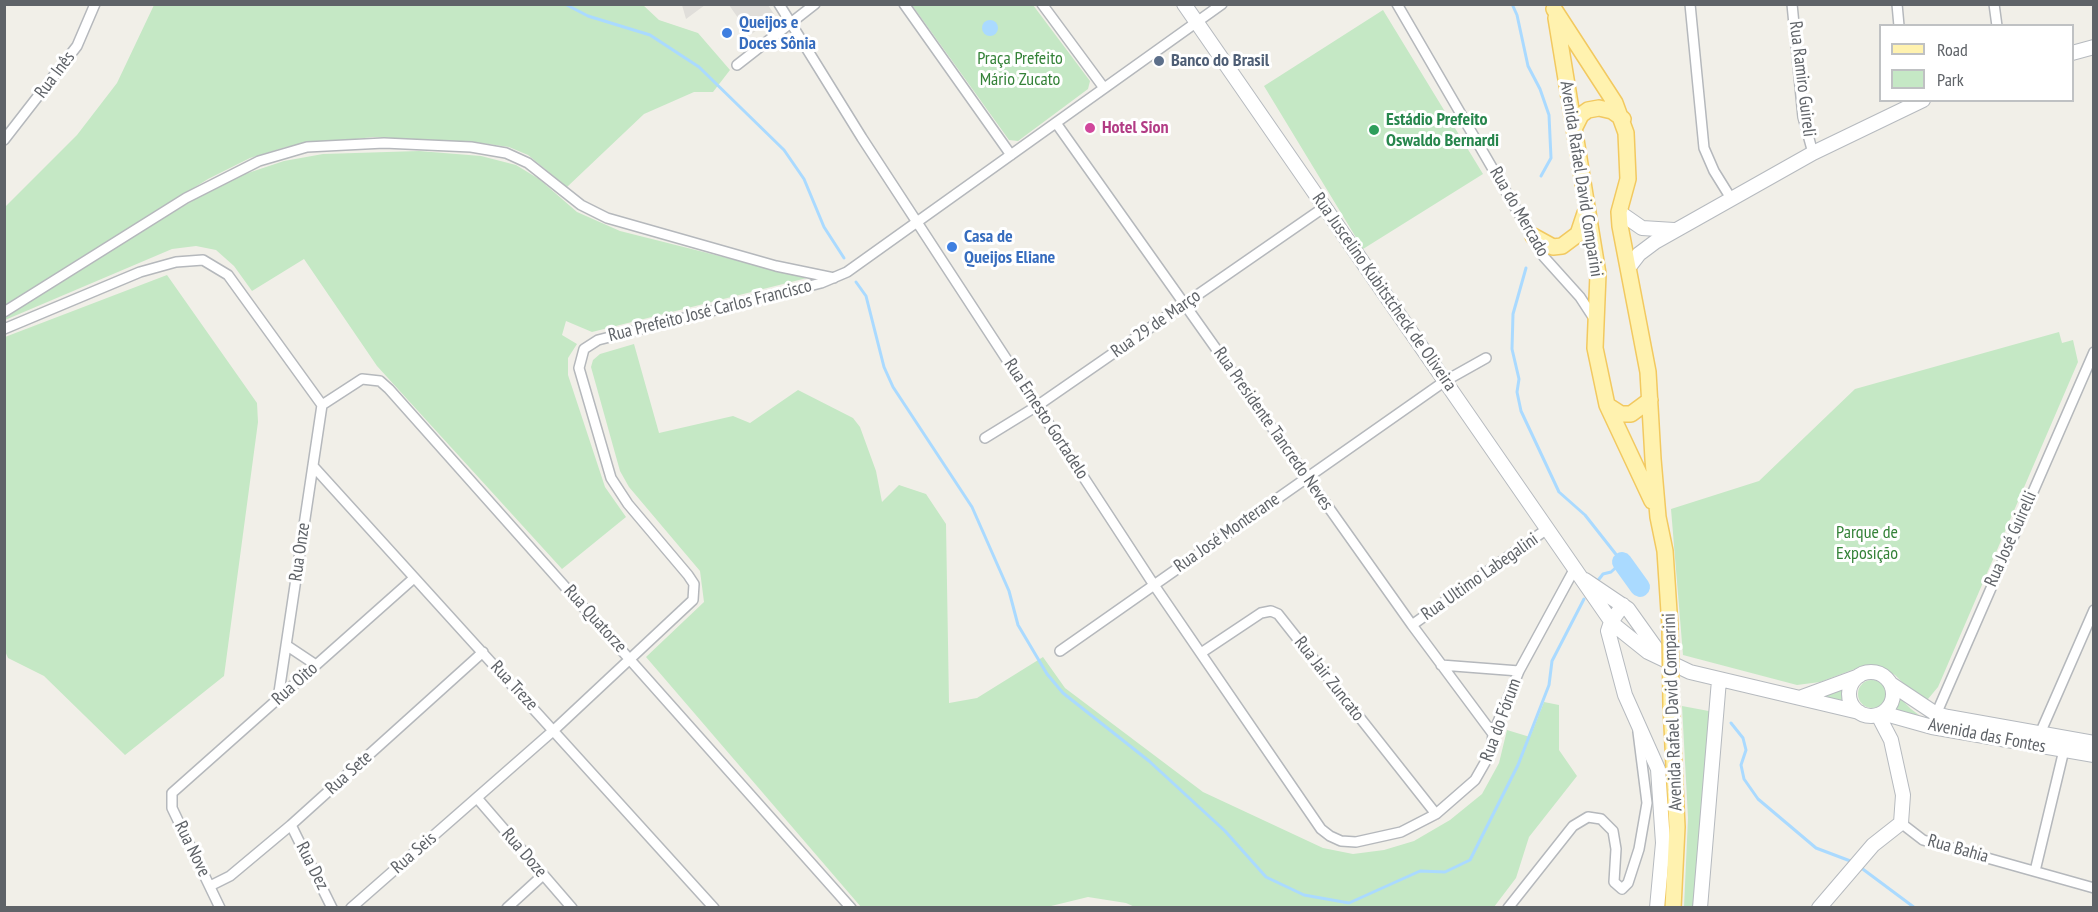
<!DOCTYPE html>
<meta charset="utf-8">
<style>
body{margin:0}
#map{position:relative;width:2098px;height:912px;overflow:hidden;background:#f1efe8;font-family:"PT Sans Narrow",sans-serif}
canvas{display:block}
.frame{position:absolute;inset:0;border:6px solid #5f6368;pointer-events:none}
.legend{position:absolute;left:1879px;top:24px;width:195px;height:78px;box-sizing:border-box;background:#fff;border:2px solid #bfc1c3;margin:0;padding:8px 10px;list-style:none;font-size:18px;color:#5f6368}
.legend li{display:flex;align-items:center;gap:12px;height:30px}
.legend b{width:30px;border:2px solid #bfc1c3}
</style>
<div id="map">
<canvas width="2098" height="912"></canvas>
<div class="frame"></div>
<ul class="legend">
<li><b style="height:8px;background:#fff2af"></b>Road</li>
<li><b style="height:16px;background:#c5e8c5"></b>Park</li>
</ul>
</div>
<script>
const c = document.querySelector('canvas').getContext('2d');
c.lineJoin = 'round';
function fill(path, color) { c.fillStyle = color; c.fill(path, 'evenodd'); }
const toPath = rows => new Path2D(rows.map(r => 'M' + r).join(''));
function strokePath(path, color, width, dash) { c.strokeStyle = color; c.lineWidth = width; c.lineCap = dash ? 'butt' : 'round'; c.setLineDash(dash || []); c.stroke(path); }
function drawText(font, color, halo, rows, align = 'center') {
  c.font = font + ' "PT Sans Narrow",sans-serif'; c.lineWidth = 6; c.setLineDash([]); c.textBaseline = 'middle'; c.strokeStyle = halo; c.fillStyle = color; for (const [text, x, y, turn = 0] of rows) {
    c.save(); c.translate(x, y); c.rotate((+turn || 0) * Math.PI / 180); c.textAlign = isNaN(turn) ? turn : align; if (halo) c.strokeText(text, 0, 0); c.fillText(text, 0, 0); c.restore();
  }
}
const industrial = toPath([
 [682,5,682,4,705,5,686,19],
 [729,5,768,5,776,17,750,35]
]);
const green = toPath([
 [154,5,643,5,659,20,698,33,730,70,713,92,694,92,644,114,567,187,528,155,509,147,481,143,373,137,286,147,250,158,208,179,5,306,5,207,77,135,117,83],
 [912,5,1033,5,1090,81,1088,89,1018,141,1009,140],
 [1383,10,1483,174,1363,249,1264,86],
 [419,151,481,156,516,165,539,179,577,212,620,231,807,278,592,332,566,321,562,335,577,344,568,358,568,375,605,487,626,517,562,569,377,366,304,259,252,291,234,266,216,250,196,246,172,249,5,320,5,317,59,280,204,194,245,174,284,161,323,154],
 [167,275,257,403,258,422,224,676,125,755,44,676,8,658,5,651,5,337],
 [2059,332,2062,343,2073,340,2078,362,1938,687,1928,699,1922,700,1915,695,1895,675,1873,665,1860,667,1820,682,1797,685,1683,655,1671,509,1759,481,1855,389],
 [634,344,659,433,733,416,750,423,798,390,853,418,860,427,876,471,882,502,899,485,926,494,946,524,949,703,977,698,1043,657,1065,688,1203,792,1323,848,1353,854,1384,850,1414,841,1450,820,1482,794,1499,763,1507,730,1530,737,1544,702,1559,705,1559,750,1577,776,1529,837,1516,878,1494,907,1137,908,1126,903,1088,897,1047,907,861,907,646,657,704,602,700,571,629,487,620,471,591,367,593,360,600,354],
 '1858 694a14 14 0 1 1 28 0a14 14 0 1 1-28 0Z',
 [1846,685,1846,703,1813,696],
 [1900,698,1911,709,1919,715,1894,712],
 [1682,706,1714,712,1696,907,1684,907,1688,818]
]);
const water = toPath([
 '982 28a8 8 0 1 1 16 0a8 8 0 1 1-16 0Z'
]);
const stream = toPath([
 [565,4,588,16,650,35,699,67,784,150,804,179,824,227,844,258],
 [1512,4,1517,15,1528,66,1540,89,1549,115,1551,158,1541,176],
 [1526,268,1513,314,1512,349,1519,379,1517,392,1521,411,1559,492,1585,515,1622,562,1611,572,1603,574,1596,583],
 [856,282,866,296,884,367,893,387,972,507,1009,591,1018,625,1047,674,1063,693,1149,761,1225,831,1266,877,1304,895,1349,903,1420,871,1445,872,1470,860,1518,765,1549,685,1552,661,1584,599],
 [1731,723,1743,738,1746,750,1741,765,1744,779,1758,799,1816,848,1853,862],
 [1860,867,1915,908]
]);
const river = toPath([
 [1622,562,1640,587]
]);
const street = toPath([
 [779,4,862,138,1154,585,1321,829,1330,836,1341,841,1356,842,1401,832,1436,814,1475,780,1491,752,1493,734,1519,671,1575,568],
 [904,4,1011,155],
 [1042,4,1104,88],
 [1397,4,1544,257,1580,297,1595,320],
 [1690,4,1704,148,1714,171,1732,200],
 [1792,4,1803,117,1813,153],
 [1897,4,1899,26],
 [1994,4,1997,26],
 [737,65,815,4],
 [1056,123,1412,625,1493,734],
 [4,140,77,46,95,4],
 [4,312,186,198,259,161,307,147,384,143,471,147,506,153,528,163,581,205,607,218,776,266,834,278],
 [4,329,140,272,176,262,203,260,228,275,322,405],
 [322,405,362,379,380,381,389,389,851,908],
 [985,438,1037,406,1326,206],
 [313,466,714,908],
 [1412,625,1547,529],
 [286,645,316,665],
 [1060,651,1445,381,1486,358],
 [1201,653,1261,613,1271,611,1278,614,1436,814],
 [1441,665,1519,671],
 [278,699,322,405],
 [1934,719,2094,352],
 [2038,738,2094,610],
 [477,798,572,908],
 [1901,823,1923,840,2094,888],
 [291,825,332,908],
 [2035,871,2064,750],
 [210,886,230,876,291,825,483,652],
 [220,908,172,808,172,793,414,578],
 [351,908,554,730,693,600,694,584,688,575,628,504,611,478,579,368,584,349,598,340,821,283,847,272,1222,4],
 [507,908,543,875],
 [1508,908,1573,826,1588,817,1601,819,1613,831,1616,849,1614,882,1622,889,1628,883,1639,849,1647,803,1638,732]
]);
const secondary = toPath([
 [1184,4,1613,624,1648,652,1690,672,1859,712],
 [2072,53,2094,47],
 [1619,212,1642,228,1674,230],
 [1629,267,1639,254,1655,242,1813,153,1923,100],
 [1585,580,1628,609,1663,658],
 [1623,605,1611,622,1608,631,1625,695,1658,769,1663,843,1657,908],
 '1849 694a22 22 0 1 1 44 0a22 22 0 1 1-44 0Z',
 [1891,684,1936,714,1948,717,2094,743],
 [1802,697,1859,676],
 [1882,713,1932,727,2094,755],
 [1700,908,1719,680],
 [1819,908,1873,845,1901,823,1903,795,1891,740,1878,715]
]);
const primary = toPath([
 [1554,9,1615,103,1626,133,1628,179,1619,212,1620,226,1648,372,1653,459,1658,517,1665,551,1670,627],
 [1556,18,1598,274,1595,348,1607,405,1652,501],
 [1574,129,1581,115,1588,110,1599,108,1612,111,1623,119],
 [1533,236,1553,247,1562,246,1578,234,1585,213],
 [1607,405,1621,414,1631,414,1650,400],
 [1671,705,1677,827,1673,908]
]);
const primaryBridge = toPath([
 [1670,627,1671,705]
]);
const markers = [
 [727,33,6,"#3f7fe0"],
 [1159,61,6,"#5c6f8a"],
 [1090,128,6,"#d1479c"],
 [1374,130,6,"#2e9e5b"],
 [952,247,6,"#3f7fe0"]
];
const shopNames = [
 ["Queijos e",739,23],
 ["Doces Sônia",739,44],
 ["Casa de",964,237],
 ["Queijos Eliane",964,258]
];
const parkNames = [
 ["Praça Prefeito",1020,59],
 ["Mário Zucato",1020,80],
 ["Parque de",1867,533],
 ["Exposição",1867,554]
];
const serviceNames = [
 ["Banco do Brasil",1171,61]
];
const streetNames = [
 ["Rua Inês",55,75,-53],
 ["Rua Ramiro Guireli",1802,79,83],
 ["Avenida Rafael David Comparini",1581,179,81],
 ["Rua do Mercado",1519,212,60],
 ["Rua Juscelino Kubitstcheck de Oliveira",1384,292,55],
 ["Rua Prefeito José Carlos Francisco",710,311,-14],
 ["Rua 29 de Março",1156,324,-35],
 ["Rua Ernesto Gortadelo",1046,419,57],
 ["Rua Presidente Tancredo Neves",1273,429,55],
 ["Rua José Monterane",1227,533,-35],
 ["Rua José Guirelli",2011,539,-66],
 ["Rua Onze",300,552,-82],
 ["Rua Ultimo Labegalini",1480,577,-35],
 ["Rua Quatorze",595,619,48],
 ["Rua Jair Zuncato",1329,679,52],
 ["Rua Oito",295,684,-42],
 ["Rua Treze",514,686,47],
 ["Avenida Rafael David Comparini",1673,712,-92],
 ["Rua do Fórum",1501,720,-70],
 ["Avenida das Fontes",1987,736,11],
 ["Rua Sete",349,773,-42],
 ["Rua Nove",192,849,64],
 ["Rua Bahia",1958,849,16],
 ["Rua Seis",414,853,-41],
 ["Rua Doze",524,853,49],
 ["Rua Dez",312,866,63]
];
const leisureNames = [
 ["Estádio Prefeito",1386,120],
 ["Oswaldo Bernardi",1386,141]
];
const hotelNames = [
 ["Hotel Sion",1102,128]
];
fill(industrial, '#e0deda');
fill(green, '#c5e8c5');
fill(water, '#aadaff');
strokePath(stream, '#aadaff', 3);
strokePath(river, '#aadaff', 20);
strokePath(street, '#b5b8bc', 12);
strokePath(secondary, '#b6babf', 16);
strokePath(primary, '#f2c960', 18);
strokePath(street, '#fff', 9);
strokePath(secondary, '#fff', 14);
strokePath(primary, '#fff2af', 15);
strokePath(primaryBridge, '#f2c960', 18, []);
strokePath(primaryBridge, '#fff2af', 15);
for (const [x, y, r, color] of markers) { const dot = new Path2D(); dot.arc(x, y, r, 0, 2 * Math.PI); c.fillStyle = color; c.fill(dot); strokePath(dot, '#fff', 2); }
drawText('bold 18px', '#366cbe', '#fff', shopNames, 'left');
drawText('18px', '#348238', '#fff', parkNames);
drawText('bold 18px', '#4e5e75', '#fff', serviceNames, 'left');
drawText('18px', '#5f6368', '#fff', streetNames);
drawText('bold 18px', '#27864d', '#fff', leisureNames, 'left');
drawText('bold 18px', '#b23c85', '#fff', hotelNames, 'left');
</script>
